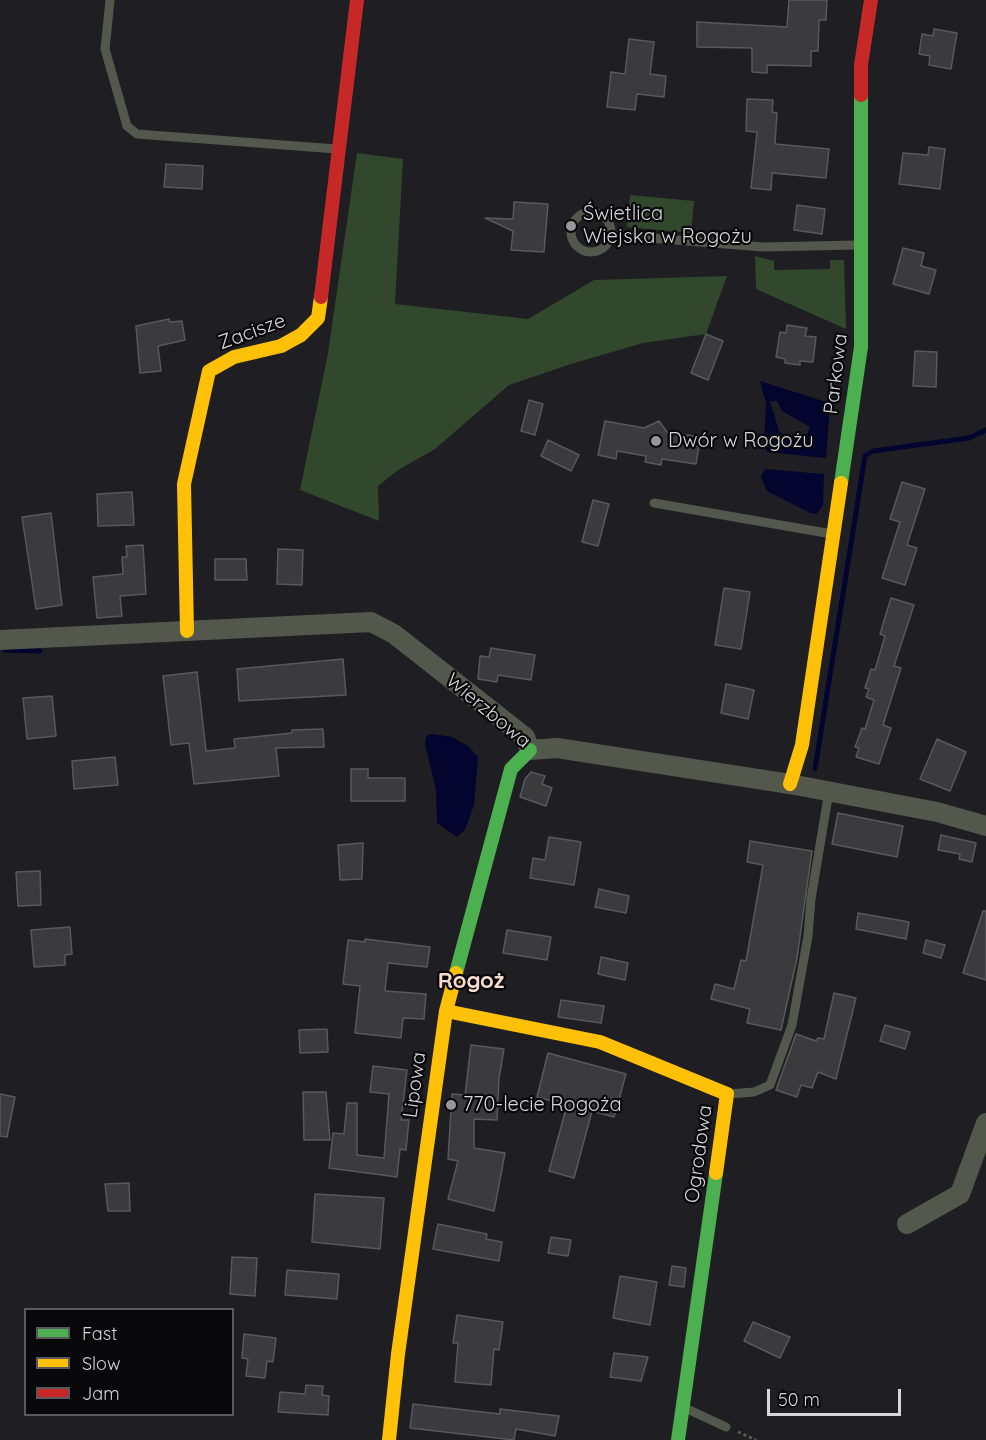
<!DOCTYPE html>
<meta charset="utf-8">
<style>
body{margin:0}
#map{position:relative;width:986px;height:1440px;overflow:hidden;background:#1f1e23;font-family:Quicksand,sans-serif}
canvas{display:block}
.legend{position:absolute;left:24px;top:1308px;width:210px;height:108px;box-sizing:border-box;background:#08080b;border:2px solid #5a5a5e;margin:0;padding:8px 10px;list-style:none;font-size:18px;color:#d6d6db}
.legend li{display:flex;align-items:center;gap:12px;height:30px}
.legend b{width:30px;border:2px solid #5a5a5e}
.scale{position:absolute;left:767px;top:1389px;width:134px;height:27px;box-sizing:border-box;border:3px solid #d6d6db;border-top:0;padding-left:8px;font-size:18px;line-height:21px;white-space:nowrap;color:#d6d6db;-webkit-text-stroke:4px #08080b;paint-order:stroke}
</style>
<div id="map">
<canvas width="986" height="1440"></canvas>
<ul class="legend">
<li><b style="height:8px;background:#4caf50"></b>Fast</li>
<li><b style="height:8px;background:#ffc107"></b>Slow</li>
<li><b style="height:8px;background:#c62828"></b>Jam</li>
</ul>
<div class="scale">50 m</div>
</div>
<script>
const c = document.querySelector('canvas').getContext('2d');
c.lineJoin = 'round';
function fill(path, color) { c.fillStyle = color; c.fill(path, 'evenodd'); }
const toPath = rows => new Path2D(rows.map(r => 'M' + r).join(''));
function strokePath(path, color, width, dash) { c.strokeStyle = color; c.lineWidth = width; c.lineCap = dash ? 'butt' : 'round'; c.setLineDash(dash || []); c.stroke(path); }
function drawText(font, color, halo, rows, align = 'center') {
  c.font = font + ' Quicksand,sans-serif'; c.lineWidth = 4.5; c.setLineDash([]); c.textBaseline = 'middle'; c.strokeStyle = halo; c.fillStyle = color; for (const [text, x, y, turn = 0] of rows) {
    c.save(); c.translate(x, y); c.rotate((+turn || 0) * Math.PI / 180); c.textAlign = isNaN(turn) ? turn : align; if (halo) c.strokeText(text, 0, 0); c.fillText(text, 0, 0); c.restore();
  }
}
const green = toPath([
 [357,153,403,159,395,304,528,319,594,280,727,276,706,334,643,343,571,364,509,385,435,449,398,470,378,486,379,521,300,490,328,353],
 [630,195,694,201,691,233,627,227],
 [755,256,774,261,774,270,830,269,830,260,844,260,846,329,756,289]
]);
const water = toPath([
 [760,381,826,402,830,406,826,458,767,452,764,442,766,403],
 [770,401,777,401,782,411,810,427,807,435,798,440,787,437,779,431],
 [765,469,824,474,823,506,816,514,810,513,767,491,761,477],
 [432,734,452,737,468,746,478,757,474,805,465,830,457,837,437,823,436,790,425,744,426,736]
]);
const stream = toPath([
 [5,650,40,651],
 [815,769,865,456,873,451,969,438,986,430]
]);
const building = toPath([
 [789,0,827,0,826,20,819,20,818,51,811,51,811,66,767,65,767,73,752,72,752,48,697,47,697,22,787,27,789,0],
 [934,29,957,33,951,69,929,65,930,56,919,54,922,34,933,36,934,29],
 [629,39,654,42,650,74,666,76,664,97,637,94,635,110,607,107,611,72,625,74,629,39],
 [747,99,773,100,772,112,777,113,775,144,829,149,826,178,772,173,771,190,751,188,757,132,746,131,747,99],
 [929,147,945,149,940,189,899,184,903,153,928,155,929,147],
 [166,164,203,166,202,189,164,187,166,164],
 [514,202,548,204,544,252,511,250,513,231,485,218,513,219,514,202],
 [797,205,825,209,822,234,794,230,797,205],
 [903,248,924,253,921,266,936,270,929,294,893,284,903,248],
 [169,319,170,322,182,321,185,340,158,346,161,371,140,373,136,326,169,319],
 [787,325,807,328,805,336,816,337,813,362,800,361,800,365,785,363,785,359,776,357,780,332,786,333,787,325],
 [706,334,723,341,708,380,691,373,706,334],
 [915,351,937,352,936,387,913,386,915,351],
 [529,400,543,404,535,435,521,431,529,400],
 [605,421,644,428,659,421,667,432,694,436,693,446,699,446,696,464,662,459,661,465,645,462,646,456,617,451,616,459,598,455,605,421],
 [548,440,579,455,571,471,541,456,548,440],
 [902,482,925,489,907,545,917,548,905,585,882,578,900,522,890,519,902,482],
 [132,492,134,525,98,526,97,494,132,492],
 [593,500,609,504,598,546,582,542,593,500],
 [51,513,62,605,36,609,22,517,51,513],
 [143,545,146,594,120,596,122,616,97,618,93,577,123,574,122,557,127,557,126,546,143,545],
 [278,549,303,550,302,585,277,584,278,549],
 [215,559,246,559,247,580,215,580,215,559],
 [724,588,750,592,741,649,715,645,724,588],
 [891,598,914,605,894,666,901,668,883,725,891,728,879,764,856,757,859,748,855,747,862,728,865,729,874,700,866,697,869,689,865,688,871,669,875,670,885,636,880,634,891,598],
 [491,648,535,655,531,680,498,675,497,682,478,679,480,656,489,657,491,648],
 [343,659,346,695,239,701,237,669,343,659],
 [197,672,206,751,235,748,234,739,292,733,292,730,323,729,324,747,276,748,279,776,194,784,189,743,171,745,163,676,197,672],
 [726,684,754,690,748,719,721,713,726,684],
 [52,696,56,736,27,739,23,698,52,696],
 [937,739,966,752,950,791,920,779,937,739],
 [115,757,118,785,74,789,72,761,115,757],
 [351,769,368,769,368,778,405,778,405,801,351,801,351,769],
 [531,772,545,776,542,784,552,788,546,806,520,797,525,779,531,772],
 [838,813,903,826,897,857,832,844,838,813],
 [941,835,976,843,972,862,959,859,960,854,938,850,941,835],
 [549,837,581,842,574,885,530,878,533,858,545,860,549,837],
 [750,841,812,851,797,958,781,1030,747,1023,750,1009,711,999,715,984,734,989,741,960,746,961,763,865,747,862,750,841],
 [363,843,362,879,340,880,338,845,363,843],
 [40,871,41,905,18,906,16,872,40,871],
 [599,889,629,896,626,913,595,907,599,889],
 [983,911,986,911,986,980,963,973,983,911],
 [858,913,909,922,906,939,856,929,858,913],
 [70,927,72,954,65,955,65,965,34,967,31,930,70,927],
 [507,930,551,937,547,960,503,953,507,930],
 [365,939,430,947,427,967,388,963,385,991,426,994,424,1019,403,1018,401,1038,355,1033,360,986,343,984,348,940,365,942,365,939],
 [926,940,945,945,941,958,923,953,926,940],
 [601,957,628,963,625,980,598,974,601,957],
 [834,993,856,998,836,1079,818,1072,812,1088,801,1085,797,1097,776,1090,796,1034,816,1041,818,1038,824,1039,834,993],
 [561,1000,604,1006,601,1023,558,1017,561,1000],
 [885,1025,910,1032,905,1049,880,1041,885,1025],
 [327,1029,328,1052,300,1053,299,1030,327,1029],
 [471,1045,504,1049,499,1078,497,1120,474,1119,474,1148,505,1153,494,1211,448,1199,458,1161,448,1159,452,1094,465,1095,471,1045],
 [548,1053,626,1074,614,1117,592,1111,574,1178,549,1171,567,1105,537,1097,548,1053],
 [373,1066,407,1070,401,1120,409,1120,406,1150,400,1149,397,1177,329,1168,333,1133,344,1134,347,1103,357,1103,357,1155,384,1158,389,1094,370,1092,373,1066],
 [303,1092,326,1092,330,1140,304,1140,303,1092],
 [0,1094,15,1097,7,1137,0,1136,0,1094],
 [129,1183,130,1211,108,1211,105,1184,129,1183],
 [315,1194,384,1198,380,1249,312,1242,315,1194],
 [438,1224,487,1234,486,1239,502,1242,499,1261,433,1249,438,1224],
 [551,1237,571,1240,568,1256,548,1253,551,1237],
 [232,1257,257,1258,255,1296,230,1294,232,1257],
 [672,1266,686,1268,684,1287,669,1285,672,1266],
 [287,1270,339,1274,337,1299,285,1295,287,1270],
 [620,1276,657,1282,650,1325,613,1318,620,1276],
 [457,1315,503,1322,499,1350,494,1349,491,1385,455,1382,458,1343,453,1343,457,1315],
 [753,1322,790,1337,780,1358,744,1341,753,1322],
 [244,1334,276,1338,273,1362,267,1361,265,1378,246,1376,248,1359,242,1358,244,1334],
 [614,1353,648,1357,641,1381,610,1377,614,1353],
 [306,1385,323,1386,322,1395,329,1396,328,1415,278,1412,280,1392,305,1394,306,1385],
 [413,1404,500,1414,500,1409,559,1416,555,1436,516,1429,514,1440,410,1428,413,1404]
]);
const path = toPath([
 [738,1432,756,1440]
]);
const lane = toPath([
 [110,0,105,49,127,126,137,134,337,149],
 '571 232a20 20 0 1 1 40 0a20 20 0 1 1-40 0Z',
 [612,235,763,247,857,245],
 [654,503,832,534],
 [729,1094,754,1092,770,1085,792,1025,808,936,811,899,829,791],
 [685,1408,726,1427]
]);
const street = toPath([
 [0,640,371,622,394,634,525,737,530,750,557,748,790,784,937,812,986,826],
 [907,1224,960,1194,986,1123]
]);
const fast = toPath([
 [841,483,861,347,861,95],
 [456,973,511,769,530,750],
 [678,1440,716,1173]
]);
const slow = toPath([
 [187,631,184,484,209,371,234,357,281,346,301,335,318,318,321,297],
 [790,784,802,745,841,483],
 [446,1011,600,1042,727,1094,716,1173],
 [389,1440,398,1354,446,1011,456,973]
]);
const jam = toPath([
 [861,95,861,65,871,0],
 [321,297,357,0]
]);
const markers = [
 [571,226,6,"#96969b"],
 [656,441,6,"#96969b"],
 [451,1105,6,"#96969b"]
];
const poiNames = [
 ["Świetlica",583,214],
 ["Wiejska w Rogożu",583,237],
 ["Dwór w Rogożu",668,441],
 ["770-lecie Rogoża",463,1105]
];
const streetNames = [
 ["Zacisze",252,332,-20],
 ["Parkowa",836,374,-83],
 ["Wierzbowa",488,711,40],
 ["Lipowa",415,1085,-82],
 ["Ogrodowa",699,1154,-82]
];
const quarterNames = [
 ["Rogoż",471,981]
];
fill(green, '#31482c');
fill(water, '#03052f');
strokePath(stream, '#03052f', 5);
fill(building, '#3b3b3e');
strokePath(building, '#59585c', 1.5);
strokePath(path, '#575a53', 3, [3, 3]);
strokePath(lane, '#54584c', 9);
strokePath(street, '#54584c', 20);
strokePath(fast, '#4caf50', 14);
strokePath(slow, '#ffc107', 14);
strokePath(jam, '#c62828', 14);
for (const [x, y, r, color] of markers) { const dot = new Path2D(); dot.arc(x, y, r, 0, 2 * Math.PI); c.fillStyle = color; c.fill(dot); strokePath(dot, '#08080b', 2); }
drawText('20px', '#d6d6db', '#08080b', poiNames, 'left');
drawText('20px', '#d6d6db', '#08080b', streetNames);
drawText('bold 22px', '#fadacd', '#08080b', quarterNames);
</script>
